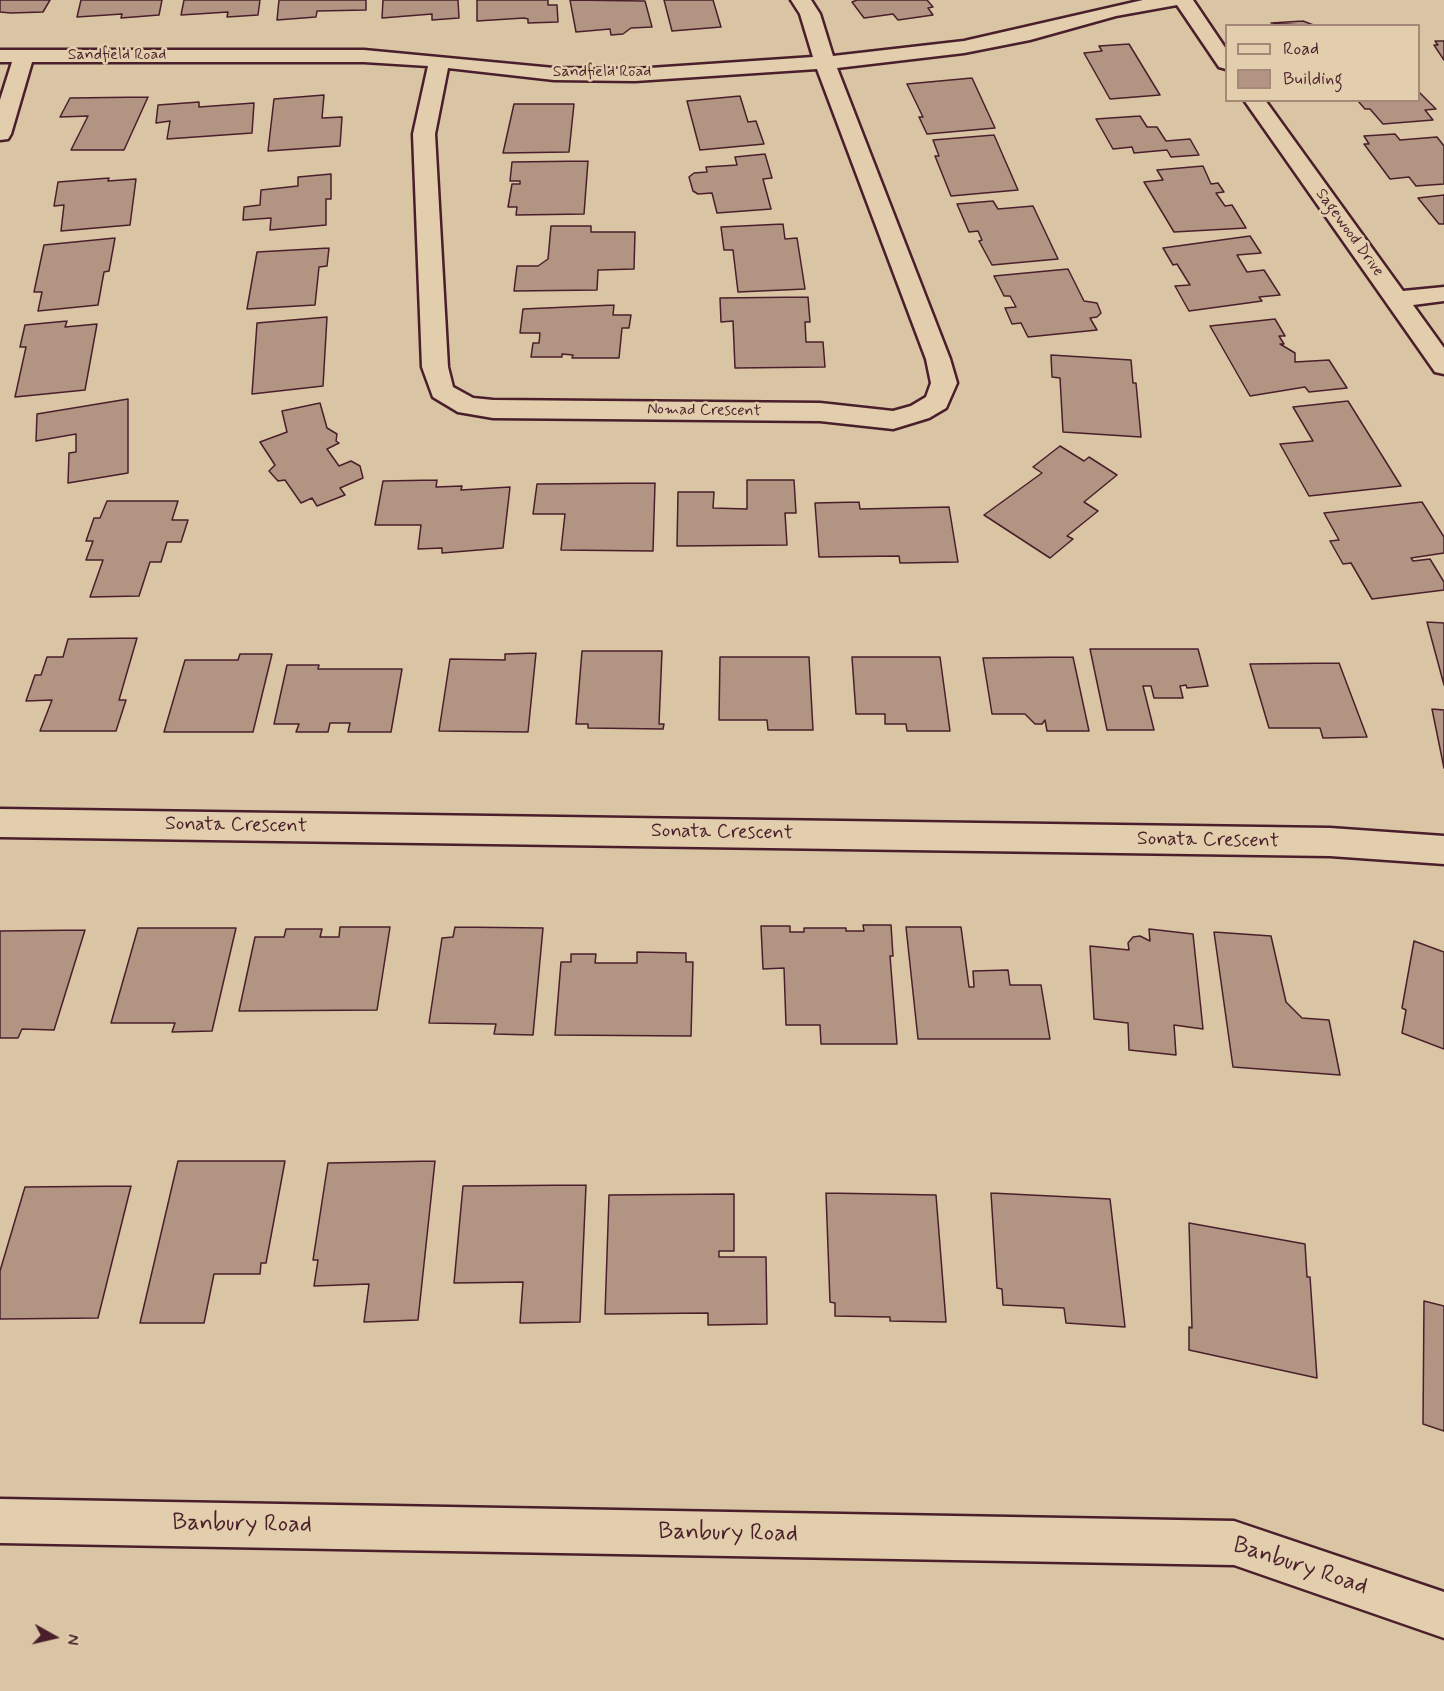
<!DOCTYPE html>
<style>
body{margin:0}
#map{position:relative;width:1444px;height:1691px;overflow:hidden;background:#d9c4a4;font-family:Mynerve,sans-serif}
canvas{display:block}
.legend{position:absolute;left:1225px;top:24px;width:195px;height:78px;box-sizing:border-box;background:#e2ceac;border:2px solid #a58878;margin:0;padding:8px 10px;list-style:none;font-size:18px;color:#4a1f2b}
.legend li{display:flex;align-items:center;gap:12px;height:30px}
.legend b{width:30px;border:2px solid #a58878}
.north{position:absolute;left:24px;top:1607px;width:60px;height:60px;-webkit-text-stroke:4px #e2ceac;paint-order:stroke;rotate:98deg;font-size:16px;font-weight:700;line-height:24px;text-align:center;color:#4a1f2b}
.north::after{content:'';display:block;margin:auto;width:21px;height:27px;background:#4a1f2b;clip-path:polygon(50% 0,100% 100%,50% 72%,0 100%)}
</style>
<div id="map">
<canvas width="1444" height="1691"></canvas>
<ul class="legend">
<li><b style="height:8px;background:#e2ceac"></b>Road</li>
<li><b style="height:16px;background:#b19582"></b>Building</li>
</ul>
<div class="north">N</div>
</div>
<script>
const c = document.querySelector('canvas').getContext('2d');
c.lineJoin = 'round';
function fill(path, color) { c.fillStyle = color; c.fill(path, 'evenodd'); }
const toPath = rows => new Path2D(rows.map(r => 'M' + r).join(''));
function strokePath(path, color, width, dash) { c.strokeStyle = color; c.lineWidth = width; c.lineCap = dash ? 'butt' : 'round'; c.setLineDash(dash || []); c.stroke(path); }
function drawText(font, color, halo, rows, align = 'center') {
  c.font = font + ' Mynerve,sans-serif'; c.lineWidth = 5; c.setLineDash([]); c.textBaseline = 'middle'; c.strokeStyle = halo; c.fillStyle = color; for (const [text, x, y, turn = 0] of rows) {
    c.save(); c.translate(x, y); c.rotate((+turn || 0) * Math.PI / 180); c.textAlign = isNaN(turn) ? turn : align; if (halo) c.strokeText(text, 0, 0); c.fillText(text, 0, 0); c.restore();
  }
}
const building = toPath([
 [0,0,50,0,43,12,11,13,0,12,0,0],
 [81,0,162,0,159,15,121,18,122,14,77,17,81,0],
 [184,0,260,0,258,15,227,17,228,12,181,15,184,0],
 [279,0,366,0,366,10,317,11,316,17,277,20,279,0],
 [383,0,458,0,459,18,432,20,432,14,382,18,383,0],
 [477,0,548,0,548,5,557,5,558,22,528,23,528,19,524,18,477,21,477,0],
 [570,0,645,1,652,27,631,28,623,34,611,35,610,29,576,32,570,0],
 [664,0,713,0,721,27,672,31,664,0],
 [857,0,927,0,933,7,928,8,933,15,898,20,893,14,864,18,852,2,857,0],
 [1303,21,1316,26,1271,23,1303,21],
 [1435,41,1444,41,1444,60,1434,45,1438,45,1435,41],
 [1129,44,1160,95,1110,99,1084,53,1102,51,1099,46,1129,44],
 [972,78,995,128,927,134,919,117,923,117,907,84,972,78],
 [1418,91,1436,109,1425,110,1433,120,1383,124,1370,109,1365,109,1358,101,1418,100,1418,91],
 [324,95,322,118,342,117,340,146,268,151,274,99,324,95],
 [740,96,748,122,756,121,764,144,700,150,687,101,740,96],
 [148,97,124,150,71,150,88,116,60,117,70,98,148,97],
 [199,102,199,107,254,103,252,133,167,139,170,121,156,123,158,105,199,102],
 [514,104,574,104,569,152,503,153,514,104],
 [1140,116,1147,127,1157,127,1166,141,1190,139,1199,155,1171,157,1167,150,1134,153,1132,147,1113,149,1096,119,1140,116],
 [1395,134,1400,140,1437,137,1444,146,1444,184,1416,186,1409,177,1390,179,1364,144,1369,144,1364,136,1395,134],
 [994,135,1018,190,951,196,935,156,939,156,933,140,994,135],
 [765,154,772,178,763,179,771,209,717,213,712,193,698,194,693,191,689,177,694,173,707,172,706,167,737,165,735,157,765,154],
 [588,161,584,214,516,215,517,207,508,207,512,184,520,184,520,181,510,181,512,162,588,161],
 [1203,166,1211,184,1218,183,1224,192,1216,193,1225,206,1232,205,1246,228,1174,232,1144,182,1163,180,1157,170,1203,166],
 [331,174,331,199,326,199,326,225,270,230,271,218,243,220,244,207,260,205,261,190,298,186,298,177,331,174],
 [109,178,108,181,136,179,130,225,61,231,64,205,54,206,58,182,109,178],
 [1444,195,1444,224,1439,224,1418,198,1444,195],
 [993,201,998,209,1033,206,1058,259,992,265,979,241,982,240,978,231,969,232,957,204,993,201],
 [783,224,785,239,797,238,805,289,738,292,733,250,724,250,721,227,783,224],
 [551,226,591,226,591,232,635,232,634,269,598,270,597,290,514,291,517,266,538,266,548,259,551,226],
 [1250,236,1261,253,1237,255,1247,272,1264,270,1280,295,1259,297,1262,301,1189,311,1175,286,1190,285,1177,264,1173,265,1163,248,1250,236],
 [115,238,109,271,104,272,98,305,38,311,42,292,34,292,44,245,115,238],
 [329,248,327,266,319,267,315,305,247,309,257,252,329,248],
 [1068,269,1084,301,1097,303,1101,313,1097,317,1090,318,1097,330,1028,337,1021,323,1012,324,1005,308,1016,307,1010,296,1004,296,994,276,1068,269],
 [808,297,810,322,805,322,806,342,823,342,825,367,735,368,733,321,721,322,720,298,808,297],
 [614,305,613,315,631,315,629,328,622,328,619,358,572,358,573,355,562,354,562,357,531,357,533,343,539,343,540,333,520,333,523,309,614,305],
 [327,317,323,386,252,394,257,323,327,317],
 [1275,319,1285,336,1279,336,1284,344,1280,344,1295,353,1295,362,1329,360,1347,388,1309,392,1305,387,1250,396,1210,326,1275,319],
 [67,321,65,327,97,324,85,390,15,397,26,347,20,347,25,325,67,321],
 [1051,355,1131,360,1133,383,1136,383,1141,437,1063,432,1060,378,1052,377,1051,355],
 [128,399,128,473,68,483,69,453,76,452,76,434,36,441,37,414,128,399],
 [1348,401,1401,486,1309,496,1280,444,1313,441,1293,407,1348,401],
 [320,403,327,428,337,434,336,441,339,443,327,449,339,466,351,461,360,466,363,478,340,488,345,495,317,506,312,498,301,503,285,480,278,481,269,471,275,465,260,442,287,432,282,411,320,403],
 [1060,446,1084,461,1089,457,1117,475,1084,502,1098,511,1067,536,1073,539,1050,558,984,515,1042,473,1033,467,1060,446],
 [437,480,436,487,462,486,461,490,510,487,503,548,442,553,442,548,418,549,421,525,375,525,383,481,437,480],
 [747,480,794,480,796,513,785,513,787,545,677,546,678,492,714,492,713,508,747,509,747,480],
 [655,483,653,551,561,550,565,514,533,514,537,484,655,483],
 [107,501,178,501,172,520,188,520,181,542,167,542,161,562,150,562,139,596,90,597,103,560,86,560,93,541,86,541,94,518,100,518,107,501],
 [859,502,860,509,949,507,958,562,900,563,899,556,819,557,815,503,859,502],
 [1422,502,1444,537,1444,553,1411,558,1413,561,1430,559,1444,582,1444,590,1372,599,1351,563,1343,564,1330,541,1339,540,1324,513,1422,502],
 [1427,622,1444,623,1444,685,1427,622],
 [137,638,119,700,126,700,116,731,40,731,52,700,26,701,35,675,41,675,47,657,63,657,68,639,137,638],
 [1090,649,1198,649,1208,686,1187,688,1186,685,1180,686,1183,698,1154,698,1151,686,1143,686,1154,730,1107,730,1090,649],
 [582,651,662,651,659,724,664,724,663,729,588,728,588,724,576,724,582,651],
 [536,653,528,732,439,731,450,659,505,660,505,654,536,653],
 [240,654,272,654,253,732,164,732,185,660,238,660,240,654],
 [720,657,809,657,813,730,768,730,767,720,719,720,720,657],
 [852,657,940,657,950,731,907,731,906,724,885,724,885,714,856,714,852,657],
 [1073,657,1089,731,1047,731,1045,720,1042,724,1035,724,1025,714,992,714,983,658,1073,657],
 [1339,663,1367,737,1323,738,1320,728,1269,728,1250,664,1339,663],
 [287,665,319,665,318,669,402,669,391,732,348,732,350,723,330,723,328,732,296,732,299,724,274,724,287,665],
 [1432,709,1444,710,1444,768,1432,709],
 [863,925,891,925,893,956,890,956,897,1044,821,1044,820,1025,786,1025,784,968,763,969,761,926,790,926,790,932,804,932,804,928,846,928,846,931,864,931,863,925],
 [340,927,390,927,377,1010,239,1011,255,937,284,937,286,929,322,929,320,937,339,937,340,927],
 [455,927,543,928,533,1035,494,1034,496,1024,429,1023,442,938,453,937,455,927],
 [906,927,961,927,969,987,974,987,973,971,1008,970,1010,985,1041,985,1050,1039,918,1039,906,927],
 [138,928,236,928,212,1031,172,1032,175,1023,111,1023,138,928],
 [1149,929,1193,934,1203,1029,1174,1025,1176,1055,1129,1050,1128,1023,1094,1019,1090,946,1129,950,1128,943,1133,937,1140,936,1150,941,1149,929],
 [85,930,54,1030,22,1029,18,1038,0,1038,0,931,85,930],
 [1214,932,1271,936,1286,1002,1302,1018,1329,1020,1340,1075,1233,1067,1214,932],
 [1414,941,1444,952,1444,1049,1402,1033,1406,1010,1402,1008,1414,941],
 [637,952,686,953,686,962,693,962,691,1036,555,1035,561,962,571,962,571,954,596,954,595,963,637,963,637,952],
 [178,1161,285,1161,266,1263,261,1263,260,1274,214,1274,204,1323,140,1323,178,1161],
 [435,1161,418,1320,364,1322,369,1284,314,1286,318,1260,313,1260,328,1163,435,1161],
 [586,1185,580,1322,520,1323,523,1282,454,1283,463,1186,586,1185],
 [131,1186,98,1318,0,1319,0,1271,25,1187,131,1186],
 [826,1193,936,1195,946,1322,890,1321,890,1317,835,1316,835,1303,830,1302,826,1193],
 [991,1193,1110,1199,1125,1327,1066,1323,1064,1308,1003,1305,1002,1289,997,1288,991,1193],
 [734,1194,734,1251,719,1251,719,1257,766,1257,767,1324,708,1325,708,1313,605,1314,609,1195,734,1194],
 [1189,1223,1305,1244,1307,1277,1310,1277,1317,1378,1189,1350,1189,1327,1192,1328,1189,1223],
 [1424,1301,1444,1306,1444,1431,1423,1424,1424,1301]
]);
const minor = toPath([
 [791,0,811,0,820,14,833,56,964,41,1143,0,1193,0,1226,49,1226,69,1219,67,1177,5,1116,16,1030,40,964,53,837,68,950,359,957,383,946,408,929,418,893,429,820,421,493,418,458,412,433,397,422,367,413,134,428,66,364,62,32,62,11,134,8,139,0,140,0,100,12,62,0,62,0,50,364,50,554,68,635,69,813,57,800,14,791,0],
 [448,68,554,80,635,81,817,69,926,359,931,383,926,397,911,406,893,411,820,403,493,400,473,398,453,387,448,367,435,134,448,68],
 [1244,100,1265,100,1403,291,1444,287,1444,301,1413,305,1444,348,1444,374,1435,372,1244,100],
 [0,809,1330,828,1444,836,1444,864,1330,856,0,837,0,809]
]);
const tertiary = toPath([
 [0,1499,1234,1521,1444,1592,1444,1638,1234,1565,0,1543,0,1499]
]);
const farStreetnames = [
 ["Sandfield Road",117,56],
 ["Sandfield Road",602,73],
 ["Sagewood Drive",1349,233,54],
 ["Nomad Crescent",704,411,1]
];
const streetNames = [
 ["Sonata Crescent",236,826,1],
 ["Sonata Crescent",722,833,1],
 ["Sonata Crescent",1208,841,1]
];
const nearStreetnames = [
 ["Banbury Road",242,1525,1],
 ["Banbury Road",728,1534,1],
 ["Banbury Road",1300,1567,18]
];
fill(building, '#b19582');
strokePath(building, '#4a1f2b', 1.5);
strokePath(minor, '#4a1f2b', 5);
strokePath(tertiary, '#4a1f2b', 5);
fill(minor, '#e2ceac');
fill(tertiary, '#e2ceac');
drawText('16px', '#4a1f2b', '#e2ceac', farStreetnames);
drawText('20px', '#4a1f2b', '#e2ceac', streetNames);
drawText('24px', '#4a1f2b', '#e2ceac', nearStreetnames);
</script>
